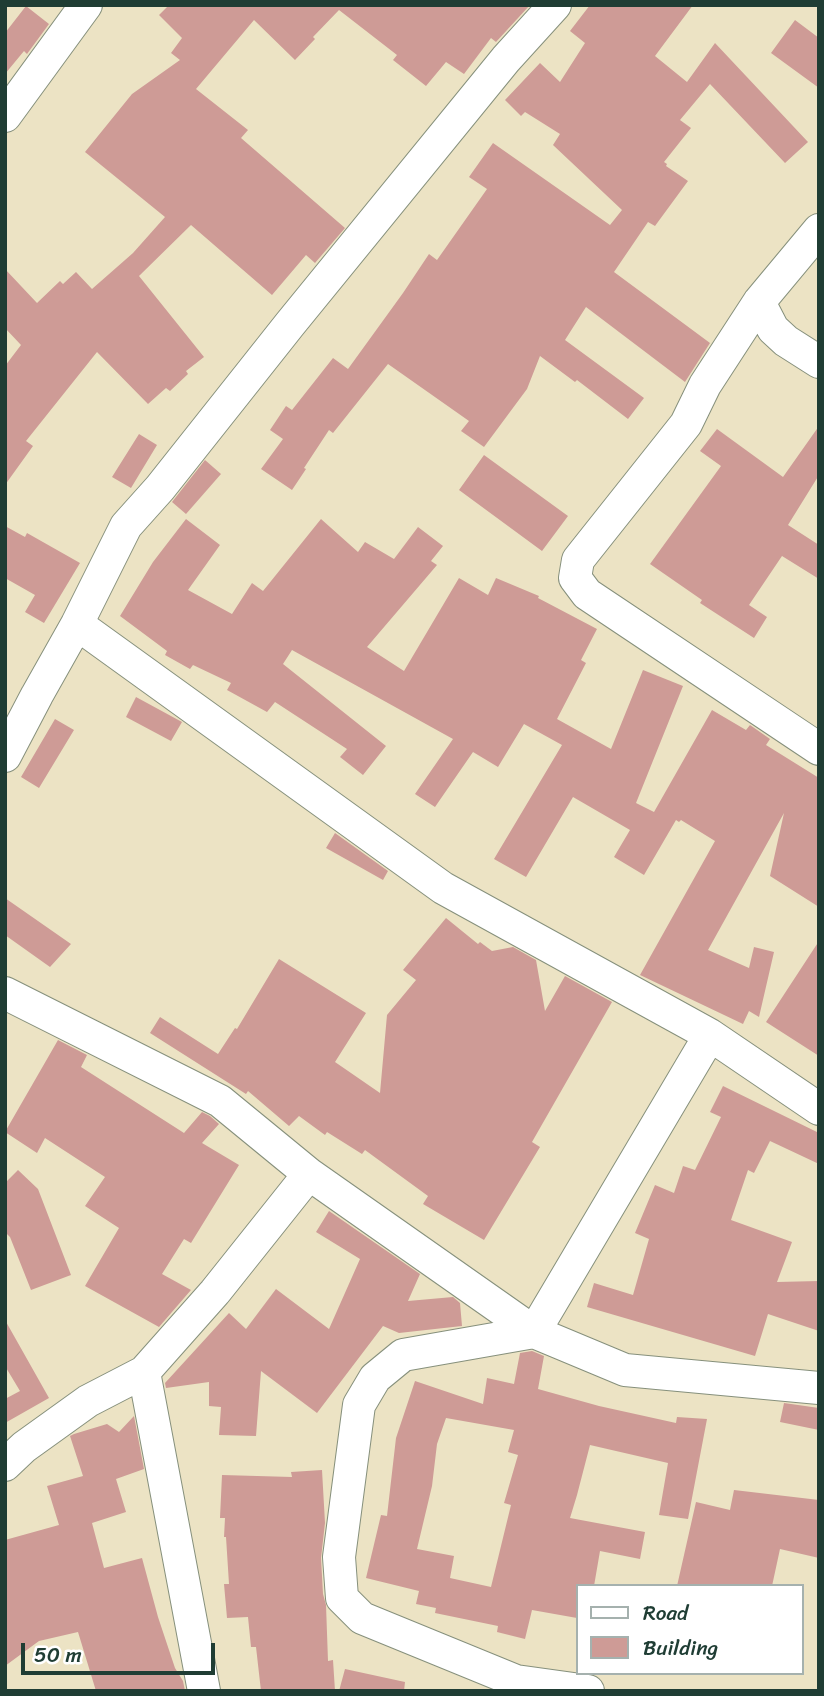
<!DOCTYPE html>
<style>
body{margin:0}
#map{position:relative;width:824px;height:1696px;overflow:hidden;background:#ece3c4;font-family:Sriracha,sans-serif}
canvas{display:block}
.frame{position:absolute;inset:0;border:7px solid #1f3d34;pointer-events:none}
.legend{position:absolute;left:576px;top:1584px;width:228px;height:91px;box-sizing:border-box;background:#fff;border:2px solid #a5b1ae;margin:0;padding:9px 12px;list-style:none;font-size:21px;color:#1f3d34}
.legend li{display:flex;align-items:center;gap:14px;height:35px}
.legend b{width:35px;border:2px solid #a5b1ae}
.scale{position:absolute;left:21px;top:1643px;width:194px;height:32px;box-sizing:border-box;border:4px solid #1f3d34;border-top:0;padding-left:9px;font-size:21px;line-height:24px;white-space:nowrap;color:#1f3d34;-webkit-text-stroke:5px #fff;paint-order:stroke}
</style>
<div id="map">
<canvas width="824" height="1696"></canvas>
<div class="frame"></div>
<ul class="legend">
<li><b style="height:9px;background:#fff"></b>Road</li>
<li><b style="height:19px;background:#ce9b96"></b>Building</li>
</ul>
<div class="scale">50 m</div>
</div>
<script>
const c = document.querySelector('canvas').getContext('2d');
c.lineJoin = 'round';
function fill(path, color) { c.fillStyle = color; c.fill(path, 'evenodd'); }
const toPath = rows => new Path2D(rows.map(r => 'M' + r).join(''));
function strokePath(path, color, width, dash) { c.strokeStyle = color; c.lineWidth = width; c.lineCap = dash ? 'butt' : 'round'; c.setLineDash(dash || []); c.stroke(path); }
const building = toPath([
 [169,5,530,5,496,42,491,38,464,74,446,62,426,86,393,60,397,55,339,10,313,37,315,39,295,60,254,20,196,89,248,130,241,138,345,228,315,263,306,255,272,295,191,225,139,276,204,357,186,371,188,374,170,391,166,388,148,404,97,352,26,441,33,446,5,485,5,366,21,345,5,328,5,269,37,303,60,281,63,284,76,272,92,289,133,253,165,217,85,152,132,94,180,60,171,53,182,38,159,15],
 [590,5,693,5,655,56,687,82,715,43,808,142,785,163,710,84,680,120,691,128,664,162,667,164,666,166,688,181,655,226,648,222,614,272,710,343,685,382,586,307,565,340,644,398,628,419,577,380,575,382,540,356,527,389,484,447,461,431,469,421,388,364,333,433,329,430,304,468,306,469,292,490,261,469,283,439,270,430,286,406,292,410,333,358,348,369,403,293,429,254,437,260,487,189,469,177,493,143,610,225,622,210,553,145,560,134,525,112,521,116,505,100,540,63,560,82,585,43,570,31],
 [26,6,49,24,27,54,24,51,5,74,5,33],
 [795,20,819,38,819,88,771,53],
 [819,426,819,475,788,525,819,545,819,579,782,556,749,605,767,617,754,638,700,603,702,600,650,564,721,466,700,451,717,429,783,477],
 [139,434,157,445,131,488,112,477],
 [484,455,568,516,542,551,459,490],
 [205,460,221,474,186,514,172,502],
 [186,519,220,545,188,590,232,614,252,583,263,591,321,519,358,552,365,542,394,559,418,527,443,546,431,561,437,565,367,647,404,671,459,578,488,595,496,578,539,596,538,598,597,629,581,660,586,663,557,719,611,749,643,670,683,686,636,803,654,812,712,710,746,730,750,725,770,739,766,745,819,778,819,907,770,876,784,813,708,950,749,968,754,947,774,952,759,1017,749,1011,743,1024,640,975,715,841,681,820,679,822,676,820,644,875,614,857,630,830,573,797,526,877,494,859,562,745,524,724,498,767,473,752,435,807,415,794,453,739,292,650,283,664,386,746,363,775,340,757,347,749,275,702,267,712,227,690,231,683,193,665,190,669,165,655,167,651,120,616,153,562],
 [5,526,25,537,27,533,80,563,44,623,25,612,35,595,5,578],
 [136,697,182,722,171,741,126,717],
 [55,719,74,730,39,788,21,777],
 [335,833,388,871,383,880,326,848],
 [5,898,71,944,50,967,5,935],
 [446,918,478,944,480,942,492,951,513,947,536,960,545,1011,565,976,612,1002,532,1142,540,1147,484,1240,423,1204,428,1196,365,1150,362,1154,327,1132,325,1135,299,1116,289,1126,248,1091,246,1094,150,1033,160,1017,218,1054,235,1028,237,1029,279,959,366,1013,335,1062,380,1093,387,1015,416,980,403,970],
 [819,941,819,1056,766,1022],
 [58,1040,87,1055,81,1067,184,1133,202,1112,210,1116,219,1124,202,1143,239,1165,191,1243,184,1239,162,1274,191,1290,159,1327,85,1286,119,1228,85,1206,105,1177,45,1138,37,1153,5,1132],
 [723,1086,819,1133,819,1164,770,1141,754,1173,748,1170,731,1220,792,1242,777,1282,819,1281,819,1331,768,1314,755,1356,587,1307,594,1283,633,1295,649,1239,635,1233,655,1185,674,1193,683,1166,695,1170,721,1117,710,1112],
 [18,1170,38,1189,71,1275,31,1290,10,1237,5,1232,5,1183],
 [329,1211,420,1274,408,1301,453,1297,460,1303,462,1326,399,1333,383,1326,317,1413,261,1371,256,1436,219,1435,221,1407,209,1406,209,1382,166,1388,165,1383,229,1313,246,1329,276,1289,329,1329,360,1259,316,1232],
 [5,1320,49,1398,5,1423,5,1399,20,1391,5,1366],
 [532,1351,544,1356,538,1389,599,1406,676,1423,677,1417,707,1419,688,1519,659,1515,668,1463,590,1445,577,1495,570,1518,645,1532,640,1559,600,1551,594,1586,577,1586,577,1618,532,1610,525,1639,497,1632,498,1626,435,1613,436,1608,416,1604,419,1591,366,1578,381,1515,387,1516,396,1438,415,1381,483,1404,487,1378,514,1384,520,1353],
 [446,1418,514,1430,508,1452,518,1455,504,1503,511,1505,491,1587,450,1578,454,1556,417,1549,432,1486,437,1444],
 [784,1403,819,1408,819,1430,780,1422],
 [134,1416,144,1469,116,1479,126,1512,92,1523,104,1568,142,1558,158,1617,175,1668,183,1681,185,1691,96,1691,78,1632,39,1641,5,1666,5,1540,59,1525,47,1486,83,1476,70,1436,74,1434,107,1424,119,1432],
 [322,1470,325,1523,321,1558,323,1594,326,1605,328,1661,333,1660,335,1691,261,1691,256,1647,251,1647,248,1617,227,1618,224,1584,229,1584,226,1537,224,1537,225,1518,220,1518,222,1475,292,1477,291,1472],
 [734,1490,819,1500,819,1558,780,1549,772,1586,677,1586,696,1502,730,1510],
 [345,1669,405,1682,404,1691,339,1691]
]);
const minor = toPath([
 [5,116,86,5],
 [819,230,759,302,705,385,686,424,578,560,575,578,587,594,819,749],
 [759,302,773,329,786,341,819,362],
 [77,624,443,888,710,1035,819,1109],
 [5,756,37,695,77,624,126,526,160,488,290,324,506,59,555,5],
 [5,993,220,1101,309,1174,534,1332,625,1370,819,1388],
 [144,1372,204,1691],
 [5,1465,24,1447,88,1401,144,1372,215,1292,309,1174],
 [588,1691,516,1681,362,1618,342,1598,339,1557,359,1405,375,1378,403,1355,534,1332,710,1035]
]);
fill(building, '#ce9b96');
strokePath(minor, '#86907c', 34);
strokePath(minor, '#fff', 32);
</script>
